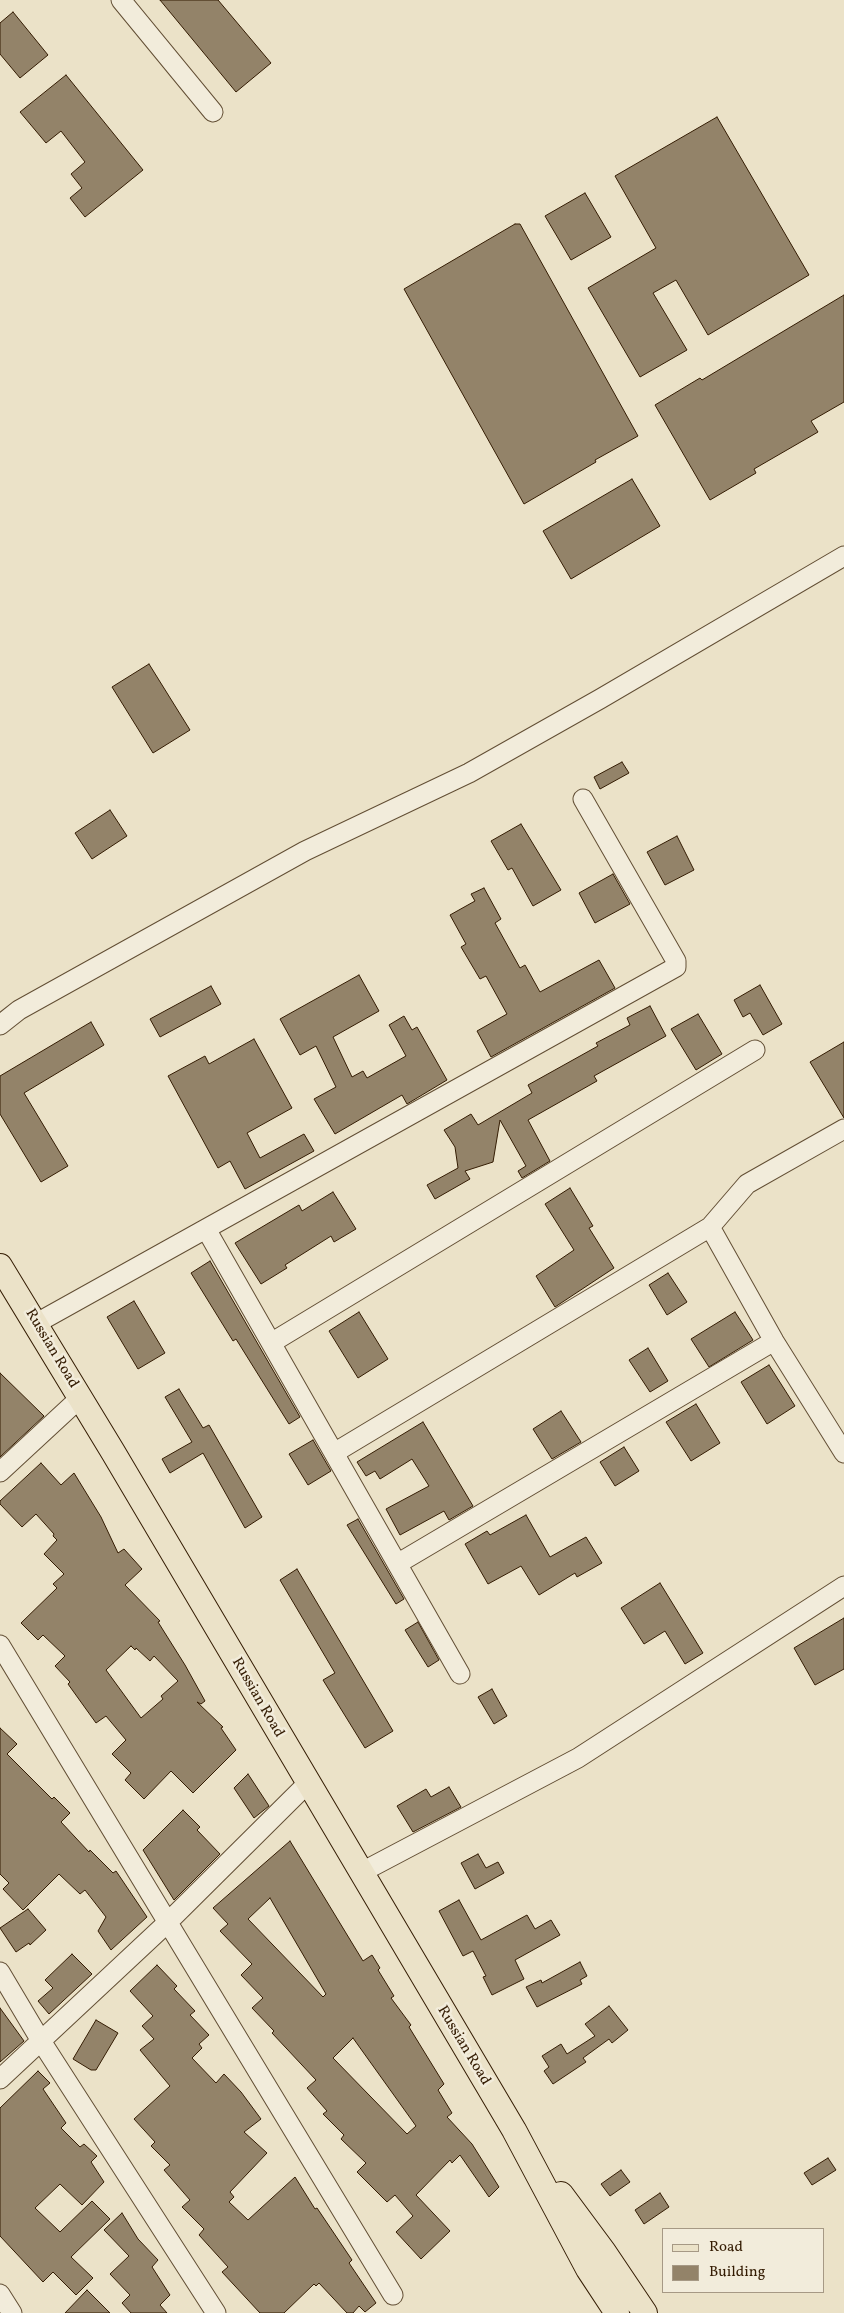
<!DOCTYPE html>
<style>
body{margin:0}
#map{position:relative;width:844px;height:2313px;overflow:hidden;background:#ebe2c8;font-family:Vollkorn,serif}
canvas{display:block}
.legend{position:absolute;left:662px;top:2228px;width:162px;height:65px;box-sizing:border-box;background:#f2ecdb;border:1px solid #a69985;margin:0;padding:6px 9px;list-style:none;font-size:15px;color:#341c03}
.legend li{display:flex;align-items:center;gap:10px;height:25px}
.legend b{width:25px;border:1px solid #a69985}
</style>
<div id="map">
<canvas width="844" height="2313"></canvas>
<ul class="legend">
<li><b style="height:6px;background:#ebe2c8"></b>Road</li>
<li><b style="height:14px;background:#938369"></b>Building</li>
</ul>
</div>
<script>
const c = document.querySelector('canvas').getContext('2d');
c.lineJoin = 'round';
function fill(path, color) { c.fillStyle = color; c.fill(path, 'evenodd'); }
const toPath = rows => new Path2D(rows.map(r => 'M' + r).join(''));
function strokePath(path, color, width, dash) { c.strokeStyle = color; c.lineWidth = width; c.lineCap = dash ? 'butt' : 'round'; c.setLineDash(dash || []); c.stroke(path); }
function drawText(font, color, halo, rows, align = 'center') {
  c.font = font + ' Vollkorn,serif'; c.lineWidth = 5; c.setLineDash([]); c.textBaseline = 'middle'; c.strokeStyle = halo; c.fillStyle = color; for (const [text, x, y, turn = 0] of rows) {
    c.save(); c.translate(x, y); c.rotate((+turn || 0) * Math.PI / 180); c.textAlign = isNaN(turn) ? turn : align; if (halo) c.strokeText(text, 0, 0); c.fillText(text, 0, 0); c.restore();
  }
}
const building = toPath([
 [160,0,218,0,271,63,236,92,160,0],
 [13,12,48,55,20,78,0,54,0,23,13,12],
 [66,75,143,170,85,217,70,198,82,188,71,174,85,162,61,131,46,143,20,112,66,75],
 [717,117,809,275,708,335,676,280,653,293,687,350,640,377,588,288,656,248,615,176,717,117],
 [585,193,611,237,571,260,545,216,585,193],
 [515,224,520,224,638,436,595,460,596,462,524,504,404,289,515,224],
 [844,295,844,402,811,421,818,432,754,469,756,473,710,500,655,405,700,378,702,380,844,295],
 [632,479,660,526,571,579,543,531,632,479],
 [149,664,190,730,153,753,112,687,149,664],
 [622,762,629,773,600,789,594,777,622,762],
 [110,810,127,836,92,859,75,833,110,810],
 [521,824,561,890,533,906,512,868,508,870,491,841,521,824],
 [677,836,694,870,665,885,647,852,677,836],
 [613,874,630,904,595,923,579,893,613,874],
 [484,888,501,919,495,923,520,968,525,965,540,992,599,960,615,988,491,1057,477,1031,507,1014,486,976,480,979,461,947,466,944,450,915,475,901,471,894,484,888],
 [359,975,379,1011,333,1037,352,1077,363,1071,367,1078,406,1056,389,1025,404,1016,412,1030,417,1027,447,1080,407,1104,402,1095,335,1134,314,1099,336,1087,316,1046,300,1055,280,1019,359,975],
 [760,985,782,1024,763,1035,750,1013,743,1017,734,1000,760,985],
 [211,986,221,1004,160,1037,150,1019,211,986],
 [650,1006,666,1036,594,1076,597,1081,528,1120,550,1161,522,1178,518,1171,526,1166,500,1120,493,1162,465,1171,470,1179,435,1199,427,1185,458,1168,455,1147,444,1130,471,1114,478,1125,532,1093,528,1085,598,1046,596,1043,630,1025,627,1018,650,1006],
 [698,1014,722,1054,696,1070,671,1029,698,1014],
 [91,1022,104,1045,24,1093,68,1166,41,1182,0,1114,0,1076,91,1022],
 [254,1039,292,1108,247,1133,260,1158,304,1134,314,1151,245,1189,230,1161,218,1168,168,1076,205,1056,209,1064,254,1039],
 [844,1042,844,1118,810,1062,844,1042],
 [570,1188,593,1226,589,1228,614,1268,555,1307,536,1276,574,1250,545,1204,570,1188],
 [333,1192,356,1229,334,1242,331,1236,285,1265,287,1268,261,1284,235,1243,299,1205,302,1211,333,1192],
 [210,1261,300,1417,289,1424,236,1339,233,1341,191,1273,210,1261],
 [668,1273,687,1302,667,1315,649,1285,668,1273],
 [134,1301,165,1353,138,1369,107,1317,134,1301],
 [359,1312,388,1359,358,1378,329,1331,359,1312],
 [735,1312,753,1340,709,1367,691,1339,735,1312],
 [648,1348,668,1381,650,1392,629,1360,648,1348],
 [769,1365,795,1406,767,1424,741,1382,769,1365],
 [0,1373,44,1416,0,1457,0,1373],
 [179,1389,203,1428,209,1425,262,1517,245,1528,203,1453,170,1473,162,1459,192,1442,165,1397,179,1389],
 [696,1404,720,1443,691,1461,666,1422,696,1404],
 [561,1411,581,1442,552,1459,533,1429,561,1411],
 [423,1422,473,1506,449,1520,444,1511,400,1535,386,1509,429,1486,412,1459,380,1479,375,1471,366,1476,357,1462,423,1422],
 [313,1440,331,1471,308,1485,289,1454,313,1440],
 [624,1447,639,1471,615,1486,600,1462,624,1447],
 [41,1463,61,1485,74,1473,101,1517,118,1553,124,1549,142,1569,125,1585,160,1621,158,1622,185,1665,205,1701,201,1704,197,1702,223,1727,221,1728,236,1750,193,1793,171,1771,144,1799,125,1780,131,1773,112,1754,126,1740,106,1716,96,1723,68,1684,70,1682,55,1666,65,1656,43,1635,38,1640,21,1623,57,1588,53,1584,64,1574,44,1554,57,1540,53,1536,54,1534,36,1514,22,1527,0,1504,0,1501,41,1463],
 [131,1646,135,1650,136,1648,150,1661,154,1656,178,1681,161,1696,163,1699,141,1718,106,1670,131,1646],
 [526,1515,550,1557,586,1537,602,1563,577,1577,575,1573,539,1595,521,1566,488,1584,465,1544,487,1531,490,1535,526,1515],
 [358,1519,404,1599,396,1604,347,1525,358,1519],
 [297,1569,393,1731,365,1748,323,1680,335,1673,280,1580,297,1569],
 [660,1583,703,1653,685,1664,665,1631,644,1644,621,1608,660,1583],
 [844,1618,844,1669,815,1685,794,1648,844,1618],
 [418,1622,439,1660,428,1667,405,1630,418,1622],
 [492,1689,507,1716,494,1724,478,1697,492,1689],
 [0,1728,17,1744,7,1754,52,1799,54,1797,70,1813,61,1822,89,1852,90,1850,113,1873,116,1871,147,1917,111,1950,98,1931,106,1917,85,1890,80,1894,59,1874,23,1910,3,1889,9,1883,0,1874,0,1728],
 [248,1774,269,1806,254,1818,234,1788,248,1774],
 [449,1787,461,1807,413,1832,397,1806,426,1789,431,1797,449,1787],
 [183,1810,200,1827,197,1830,220,1854,174,1900,143,1850,183,1810],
 [290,1841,363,1961,372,1955,380,1968,378,1970,394,1996,391,1998,411,2025,409,2027,444,2084,438,2090,452,2113,447,2117,472,2144,499,2187,489,2197,460,2155,452,2163,450,2160,416,2195,450,2231,421,2259,396,2232,413,2216,395,2195,387,2202,357,2172,366,2163,341,2139,344,2135,323,2114,327,2111,307,2088,316,2080,272,2033,274,2031,252,2008,263,1998,241,1975,252,1964,220,1931,228,1924,213,1908,290,1841],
 [270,1898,326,1994,323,1997,248,1919,270,1898],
 [353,2038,416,2126,407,2134,333,2058,353,2038],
 [478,1854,486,1868,498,1862,504,1873,475,1889,461,1863,478,1854],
 [459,1900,481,1940,527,1915,535,1929,551,1920,560,1935,515,1960,524,1979,492,1995,483,1977,486,1976,473,1951,463,1956,439,1911,459,1900],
 [28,1909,46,1930,30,1945,29,1943,16,1952,0,1928,28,1909],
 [72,1954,92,1974,49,2014,38,2001,53,1988,45,1980,72,1954],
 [580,1962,587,1976,580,1980,582,1984,537,2007,526,1987,541,1980,542,1983,580,1962],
 [157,1965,177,1986,174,1989,195,2011,190,2015,209,2035,199,2044,202,2048,192,2058,216,2083,224,2074,241,2092,261,2119,244,2132,267,2153,230,2192,234,2197,229,2202,248,2220,295,2177,315,2209,317,2208,352,2260,349,2263,376,2303,365,2312,359,2306,353,2313,347,2313,319,2283,316,2286,314,2284,284,2313,260,2313,222,2272,228,2267,199,2235,204,2229,182,2207,190,2200,164,2170,170,2165,151,2146,155,2142,134,2119,170,2086,140,2050,154,2039,142,2026,153,2016,130,1991,157,1965],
 [609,2006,628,2030,612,2043,609,2039,583,2058,586,2062,553,2084,544,2071,549,2067,542,2056,561,2044,567,2054,595,2036,585,2024,609,2006],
 [0,2008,24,2041,0,2062,0,2008],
 [96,2020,118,2033,96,2070,91,2070,73,2059,96,2020],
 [38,2071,50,2083,43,2089,66,2123,61,2128,80,2147,84,2144,97,2156,91,2162,104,2182,82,2205,60,2184,35,2208,60,2232,92,2201,110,2219,71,2257,93,2278,76,2295,53,2272,43,2282,0,2236,0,2108,38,2071],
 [828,2158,836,2170,812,2185,804,2173,828,2158],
 [621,2170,630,2182,610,2196,601,2184,621,2170],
 [660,2193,669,2207,644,2224,635,2210,660,2193],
 [122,2213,138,2239,158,2260,152,2267,170,2295,160,2305,167,2313,131,2313,122,2303,130,2295,110,2274,129,2256,104,2230,122,2213],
 [87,2290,110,2313,65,2313,87,2290]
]);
const minor = toPath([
 [121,0,213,112],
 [0,1025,19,1010,305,851,469,773,600,699,844,556],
 [844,1129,747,1184,710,1227,774,1341,844,1453],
 [206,1229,460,1674],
 [35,1324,676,967,676,961,583,799],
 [271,1343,755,1050],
 [334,1453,710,1227],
 [0,1472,80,1398],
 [397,1564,774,1341],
 [0,1645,393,2295],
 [360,1873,578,1758,844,1586],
 [0,1972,41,2041,216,2313],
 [0,2079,166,1924,307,1784],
 [0,2294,12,2313]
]);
const major = toPath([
 [0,1266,113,1452,514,2130,588,2269,617,2313],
 [561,2194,604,2252,645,2313]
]);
const streetNames = [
 ["Russian Road",51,1349,59],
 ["Russian Road",257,1698,60],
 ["Russian Road",463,2046,59]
];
fill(building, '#938369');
strokePath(building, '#341c03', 1);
strokePath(minor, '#624e34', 21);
strokePath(major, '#341c03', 26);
strokePath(minor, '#f2ecdb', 19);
strokePath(major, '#ebe2c8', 24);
drawText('15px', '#341c03', '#f2ecdb', streetNames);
</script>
